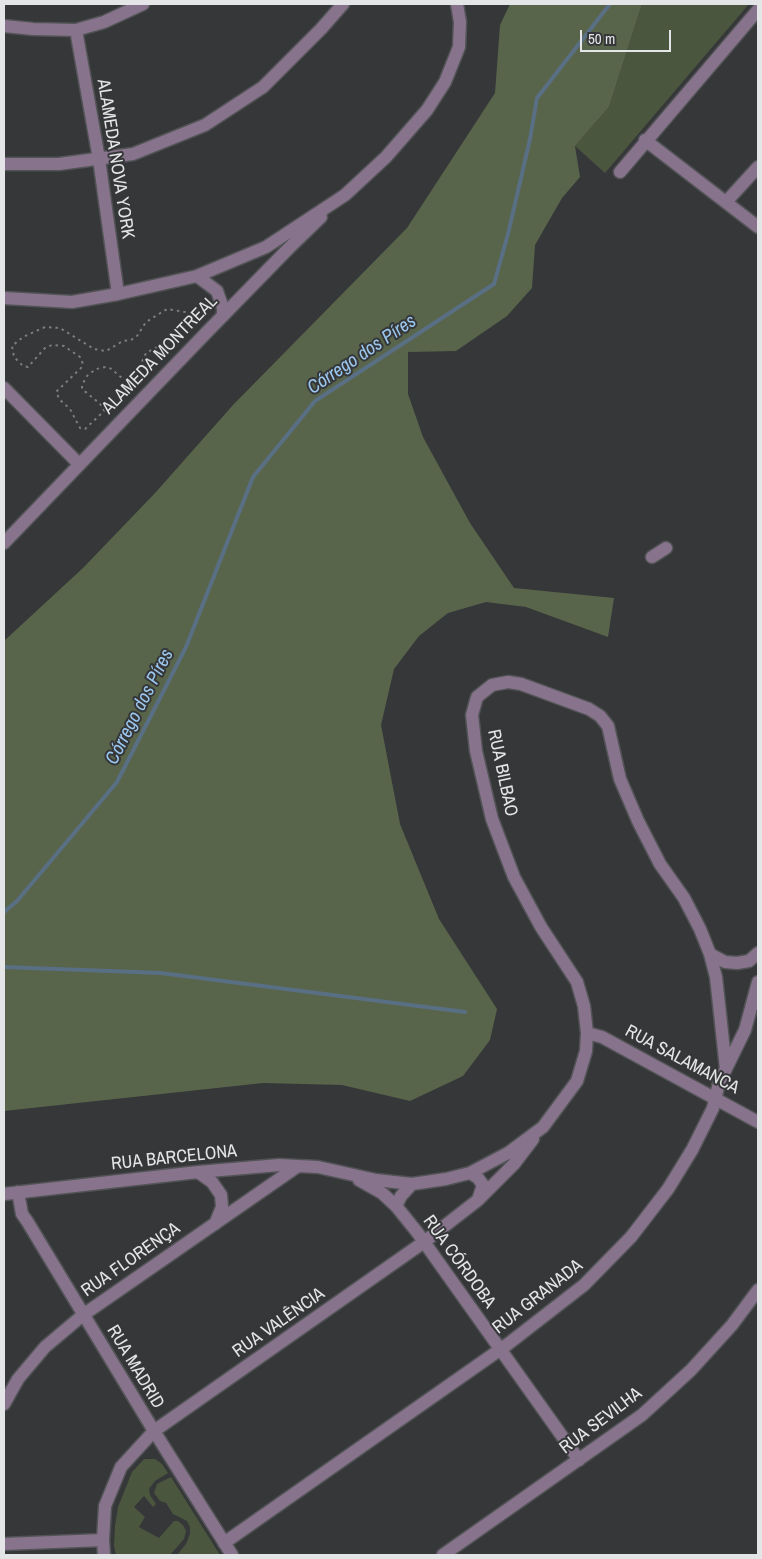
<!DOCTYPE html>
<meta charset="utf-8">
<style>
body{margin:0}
#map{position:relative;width:762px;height:1559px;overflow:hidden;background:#353739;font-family:"Archivo Narrow",sans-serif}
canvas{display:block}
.frame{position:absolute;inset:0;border:5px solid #e4e5e6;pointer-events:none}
.scale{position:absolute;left:580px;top:30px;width:91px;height:22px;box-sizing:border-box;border:2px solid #e4e5e6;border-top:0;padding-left:6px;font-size:15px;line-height:18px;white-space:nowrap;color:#e4e5e6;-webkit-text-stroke:4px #353739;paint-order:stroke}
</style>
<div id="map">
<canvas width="762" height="1559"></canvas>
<div class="frame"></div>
<div class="scale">50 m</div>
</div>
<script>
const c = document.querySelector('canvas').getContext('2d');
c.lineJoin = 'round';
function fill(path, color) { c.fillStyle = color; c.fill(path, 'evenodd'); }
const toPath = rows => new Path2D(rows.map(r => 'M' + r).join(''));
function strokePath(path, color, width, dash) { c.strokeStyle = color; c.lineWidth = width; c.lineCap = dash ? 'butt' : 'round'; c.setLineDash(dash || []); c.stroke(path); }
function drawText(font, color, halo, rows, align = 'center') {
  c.font = font + ' "Archivo Narrow",sans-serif'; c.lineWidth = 4; c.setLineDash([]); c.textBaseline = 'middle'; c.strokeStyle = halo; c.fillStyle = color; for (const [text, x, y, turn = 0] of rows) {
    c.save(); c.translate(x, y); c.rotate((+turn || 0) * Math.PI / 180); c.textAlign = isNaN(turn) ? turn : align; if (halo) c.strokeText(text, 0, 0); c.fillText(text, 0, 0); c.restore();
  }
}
const green = toPath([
 [642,4,749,4,605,173,575,146,609,107],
 [144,1459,155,1459,162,1464,168,1473,155,1481,149,1489,150,1495,156,1504,153,1507,144,1496,134,1507,145,1517,139,1527,159,1538,174,1521,178,1521,183,1525,186,1531,184,1539,170,1555,116,1555,114,1546,115,1526,118,1507,132,1472],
 [171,1477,220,1555,177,1555,186,1544,190,1534,190,1527,187,1521,173,1514,166,1503,160,1501,154,1493,157,1484]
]);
const forest = toPath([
 [510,4,642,4,609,107,575,146,580,177,562,198,535,245,532,288,507,316,456,351,408,352,408,394,423,437,470,523,514,588,614,598,608,637,526,607,486,602,448,613,419,636,394,669,381,725,400,824,439,919,497,1009,490,1040,463,1076,410,1101,342,1085,263,1083,4,1111,4,641,83,568,156,492,233,405,407,228,495,93,500,25]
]);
const stream = toPath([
 [4,912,17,901,117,782,186,647,253,477,315,401,494,284,508,234,530,139,537,98,610,4],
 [4,967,161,973,465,1012]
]);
const path = toPath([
 [127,381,135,377,146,353,163,344,178,326,188,320,185,312,167,309,146,322,137,336,131,340,123,341,106,351,94,349,60,328,45,327,23,337,12,346,14,357,23,366,28,367,45,348,52,345,64,346,80,357,83,364,81,368,56,392,60,400,70,409,80,428,85,429,104,411,103,407,99,403,82,389,82,385,87,376,96,369,106,367,112,369,118,375,125,380,127,381,129,381]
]);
const minor = toPath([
 [4,26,33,29,76,30,104,22,143,4],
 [76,30,99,159,118,294],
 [645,140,758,227],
 [4,164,59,164,133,154,205,125,263,87,321,29,343,4],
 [620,172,758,10],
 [726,202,758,167],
 [197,276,217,291,223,308,223,316],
 [4,298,72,302,118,294,197,276,266,247,345,195,386,157,427,110,445,82,459,47,460,22,457,4],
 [4,388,79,464],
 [4,543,206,333,289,248,321,217],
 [652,557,666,548],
 [710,954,725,962,737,963,749,961,758,953],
 [587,1033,602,1037,758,1122],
 [198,1172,212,1182,221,1195,222,1207,215,1224],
 [470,1173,478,1178,483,1185,478,1200],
 [359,1180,382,1193,396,1206,417,1232,579,1460],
 [18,1192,22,1214,27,1221,154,1431,232,1555],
 [4,1194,198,1172,279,1165,318,1167,376,1180,412,1184,446,1179,470,1173,508,1153,543,1127,577,1081,586,1051,587,1033,584,1006,577,982,541,927,514,877,492,819,476,751,472,715,477,697,492,685,508,682,521,684,589,709,600,716,608,726,620,779,638,821,660,864,684,898,700,929,710,954,716,977,726,1069],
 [396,1206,401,1196,412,1184],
 [4,1404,18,1379,45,1347,83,1315,298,1166],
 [224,1543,508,1344,584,1285,631,1237,668,1189,692,1150,713,1108,719,1083,745,1030,758,982],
 [4,1544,103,1540],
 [104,1555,103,1540,105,1506,121,1467,154,1431,424,1242,478,1200,514,1164,533,1139],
 [443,1555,642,1415,691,1370,732,1325,758,1290]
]);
const streetNames = [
 ["ALAMEDA NOVA YORK",115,159,81],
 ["ALAMEDA MONTREAL",160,355,-46],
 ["RUA BILBAO",502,773,78],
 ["RUA SALAMANCA",682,1060,28],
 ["RUA BARCELONA",174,1158,-6],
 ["RUA FLORENÇA",131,1260,-35],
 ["RUA CÓRDOBA",459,1262,54],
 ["RUA GRANADA",538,1297,-38],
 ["RUA VALÊNCIA",279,1323,-35],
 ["RUA MADRID",135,1367,59],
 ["RUA SEVILHA",601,1421,-37]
];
const waterNames = [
 ["Córrego dos Píres",362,355,-34],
 ["Córrego dos Píres",140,707,-63]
];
fill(green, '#4b563e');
fill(forest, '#59654b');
strokePath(stream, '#596f84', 4);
strokePath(minor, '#515355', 15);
strokePath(path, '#7b7d7e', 2, [2.5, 4]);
strokePath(minor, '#88738d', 12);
drawText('18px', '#e4e5e6', '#353739', streetNames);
drawText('italic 19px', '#9bc6ed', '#353739', waterNames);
</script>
